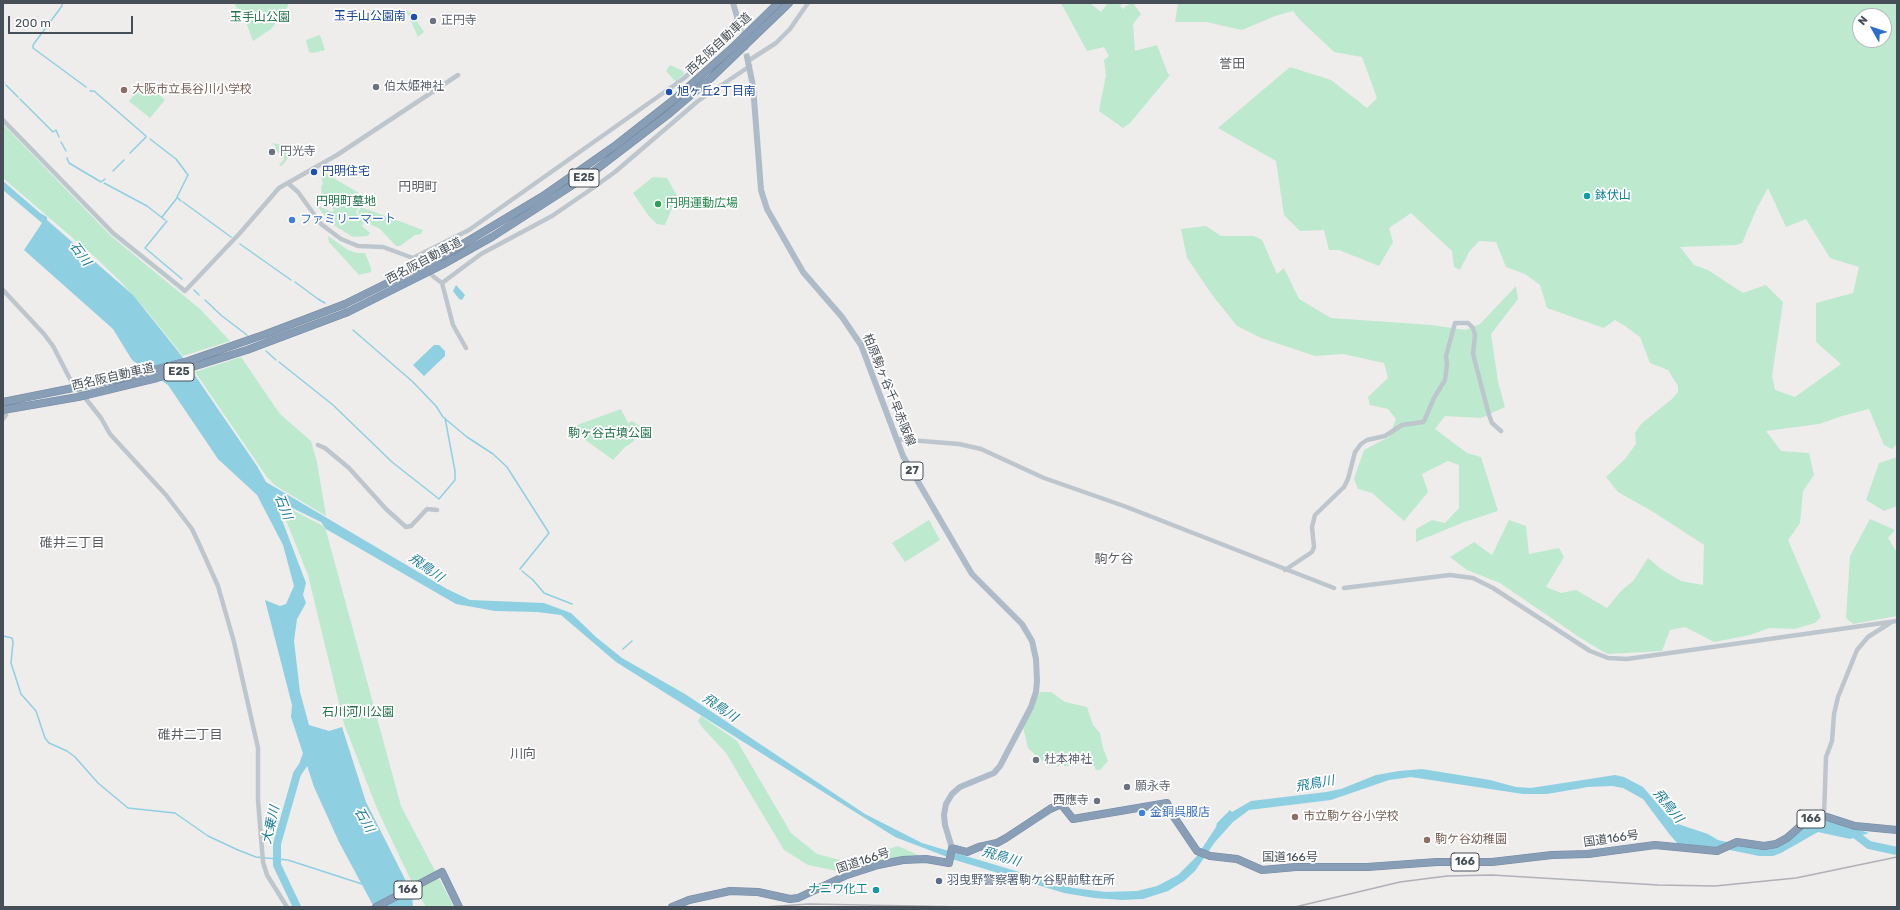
<!DOCTYPE html>
<meta charset="utf-8">
<style>
body{margin:0}
#map{position:relative;width:1900px;height:910px;overflow:hidden;background:#efecec;font-family:Rubik,sans-serif}
canvas{display:block}
.frame{position:absolute;inset:0;border:4px solid #464f57;pointer-events:none}
.north{position:absolute;left:1852px;top:8px;width:40px;height:40px;box-sizing:border-box;background:#fff;border:1px solid #b5b9bc;border-radius:50%;rotate:309deg;font-size:11px;font-weight:700;line-height:16px;text-align:center;color:#464f57}
.north::after{content:'';display:block;margin:auto;width:14px;height:18px;background:#2a6fcb;clip-path:polygon(50% 0,100% 100%,50% 72%,0 100%)}
.scale{position:absolute;left:8px;top:16px;width:125px;height:18px;box-sizing:border-box;border:2px solid #464f57;border-top:0;padding-left:5px;font-size:12px;line-height:14px;white-space:nowrap;color:#464f57;-webkit-text-stroke:3px #fff;paint-order:stroke}
</style>
<div id="map">
<canvas width="1900" height="910"></canvas>
<div class="frame"></div>
<div class="north">N</div>
<div class="scale">200 m</div>
</div>
<script>
const c = document.querySelector('canvas').getContext('2d');
c.lineJoin = 'round';
function fill(path, color) { c.fillStyle = color; c.fill(path, 'evenodd'); }
const toPath = rows => new Path2D(rows.map(r => 'M' + r).join(''));
function strokePath(path, color, width, dash) { c.strokeStyle = color; c.lineWidth = width; c.lineCap = dash ? 'butt' : 'round'; c.setLineDash(dash || []); c.stroke(path); }
function drawText(font, color, halo, rows, align = 'center') {
  c.font = font + ' Rubik,"Noto Sans JP",sans-serif'; c.lineWidth = 3.5; c.setLineDash([]); c.textBaseline = 'middle'; c.strokeStyle = halo; c.fillStyle = color; for (const [text, x, y, turn = 0] of rows) {
    c.save(); c.translate(x, y); c.rotate((+turn || 0) * Math.PI / 180); c.textAlign = isNaN(turn) ? turn : align; if (halo) c.strokeText(text, 0, 0); c.fillText(text, 0, 0); c.restore();
  }
}
const green = toPath([
 [234,3,289,3,285,12,271,29,253,41,246,22],
 [1061,3,1090,3,1101,12,1108,3,1123,3,1120,6,1123,9,1130,3,1133,3,1141,14,1133,24,1135,51,1157,45,1168,74,1170,75,1130,123,1123,128,1099,111,1106,75,1104,60,1109,56,1104,47,1087,51],
 [1178,3,1897,3,1897,444,1892,449,1884,445,1869,409,1842,416,1819,424,1766,431,1781,451,1809,453,1814,475,1803,491,1800,523,1788,540,1821,617,1815,623,1794,629,1769,628,1750,635,1714,642,1685,627,1670,630,1662,651,1607,654,1579,637,1500,583,1467,570,1450,557,1474,542,1492,555,1509,520,1526,526,1529,554,1559,548,1564,557,1546,587,1561,593,1576,590,1607,608,1621,591,1633,581,1648,558,1661,569,1681,581,1703,585,1704,545,1655,513,1618,492,1606,477,1625,459,1636,444,1635,433,1641,424,1672,399,1678,392,1678,386,1668,370,1650,363,1640,337,1625,326,1615,320,1604,328,1547,308,1540,285,1525,274,1506,267,1496,242,1479,241,1469,252,1460,270,1454,267,1452,251,1411,213,1389,228,1393,242,1379,266,1339,250,1329,250,1324,230,1300,231,1284,215,1276,161,1218,128,1290,67,1331,80,1367,108,1377,98,1362,57,1334,52,1300,20,1293,11,1275,16,1242,30,1206,22,1175,22],
 [1860,16,1884,16,1884,40,1860,40],
 [1768,188,1786,227,1806,219,1830,258,1859,267,1853,293,1816,303,1816,342,1841,364,1795,397,1775,390,1772,376,1783,302,1766,285,1743,293,1708,270,1694,265,1680,247,1736,245,1742,243,1757,208],
 [406,10,411,13,424,32,418,37],
 [320,35,325,50,313,53,309,52,306,40],
 [670,65,683,71,684,74,676,82,666,71],
 [145,82,165,100,150,118,129,101],
 [3,124,111,236,200,309,230,341,183,356,145,309,120,281,96,258,3,178],
 [272,143,292,147,289,152,291,154,282,166,279,165,284,159,275,149,276,147],
 [325,173,364,196,365,199,356,212,359,217,358,212,361,207,423,230,421,234,415,235,400,246,396,246,380,229,365,222,360,218,364,223,362,226,370,233,368,236,353,237,332,224,316,205,332,212,334,210,322,195,321,187,323,184,321,176],
 [653,177,667,178,680,201,673,206,665,225,657,224,648,215,633,193],
 [1206,226,1221,236,1254,236,1262,240,1277,274,1284,268,1299,299,1331,318,1432,325,1465,330,1480,324,1516,286,1518,299,1491,334,1498,382,1505,407,1481,418,1445,416,1435,429,1467,453,1481,457,1498,511,1464,522,1416,542,1416,529,1432,520,1445,523,1459,508,1459,465,1448,461,1422,474,1428,492,1404,521,1372,493,1358,489,1354,479,1364,450,1389,437,1396,419,1388,409,1370,405,1368,397,1388,378,1384,363,1343,354,1315,356,1261,338,1237,326,1213,296,1187,258,1181,229],
 [328,236,348,250,357,253,365,253,371,268,371,272,359,275,329,242],
 [241,357,280,414,311,441,317,462,326,516,276,486,267,477,195,372],
 [621,409,628,423,632,421,640,426,633,442,625,447,613,460,569,428],
 [1897,457,1897,506,1884,511,1866,500,1879,463],
 [279,503,325,527,401,806,454,907,426,907,416,891,378,811,344,724,308,575],
 [1870,519,1895,530,1888,538,1896,551,1897,551,1897,616,1853,624,1846,618,1850,556],
 [929,520,940,540,905,562,892,543],
 [1040,692,1051,692,1065,702,1087,707,1093,725,1100,733,1103,748,1108,761,1100,770,1096,770,1091,760,1068,766,1046,765,1028,748,1023,727],
 [701,716,737,741,791,833,817,854,848,862,898,846,920,856,889,859,847,873,808,865,784,850,726,753,702,727,698,721]
]);
const water = toPath([
 [3,181,40,213,47,217,47,220,133,295,181,355,257,466,266,482,447,589,470,600,544,603,571,613,596,637,622,658,685,694,865,814,922,843,1073,888,1106,892,1137,891,1157,886,1178,875,1197,856,1216,827,1217,823,1230,810,1232,812,1251,801,1326,792,1341,789,1376,775,1399,771,1422,769,1490,780,1516,787,1531,788,1615,775,1624,777,1643,787,1667,815,1678,824,1708,834,1718,840,1740,845,1772,848,1803,827,1823,819,1869,833,1850,839,1818,832,1781,853,1773,856,1759,856,1715,847,1678,844,1670,835,1643,799,1623,788,1612,786,1588,787,1547,794,1523,794,1411,777,1389,780,1331,800,1249,810,1233,822,1215,842,1195,871,1184,881,1168,891,1143,899,1122,900,1094,898,1064,893,955,860,895,837,616,662,561,615,537,612,495,611,456,604,326,529,321,522,274,499,306,583,303,595,306,603,297,619,294,641,300,692,309,725,329,731,342,727,366,802,412,893,413,907,374,907,339,842,314,787,291,717,292,705,265,600,280,606,286,604,294,586,283,545,257,495,218,459,168,385,132,360,113,329,24,250,42,223,3,190],
 [456,285,465,295,462,300,459,299,453,291],
 [434,345,439,345,445,351,445,356,424,376,413,365]
]);
const stream = toPath([
 [62,3,62,6,33,45,33,48,86,87],
 [3,82,4,83],
 [6,85,18,97],
 [90,91,94,91,146,136],
 [20,99,53,132,56,130,59,137],
 [150,139,176,159,188,175,177,197,181,201],
 [61,142,66,151],
 [130,153,146,137],
 [67,158,69,163,101,182,105,179],
 [113,171,124,160],
 [104,183,147,206,165,220],
 [183,202,231,237],
 [162,217,177,198],
 [167,221,145,248,182,279],
 [240,244,291,280],
 [295,282,318,299,325,303],
 [194,290,199,295],
 [205,300,222,316,247,335],
 [353,330,413,382,436,406,443,417,467,437,493,454,507,467,549,533,520,569],
 [266,351,276,360],
 [279,362,333,405,392,462,439,499,455,480,455,471,445,418],
 [522,571,533,580,544,593,572,604],
 [3,636,12,638,13,642,11,663,21,694,36,711,45,738,49,743,67,751,75,757,98,783,128,808,175,813,208,836,238,850,256,857,288,860,362,884],
 [623,649,632,641]
]);
const river = toPath([
 [1849,833,1856,835,1869,845,1897,851],
 [297,907,277,865,277,844,297,774,303,765,308,751]
]);
const minorTunnel = toPath([
 [416,261,434,277]
]);
const majorTunnel = toPath([
 [740,27,747,57]
]);
const minor = toPath([
 [748,61,776,43,790,29,808,3],
 [3,120,113,233,185,291,240,233,279,188,337,155,458,75],
 [289,184,298,192,321,224,341,239,358,246,383,247,413,258,469,230,683,79,691,72,737,19],
 [434,277,442,283],
 [3,290,44,334,53,346,70,379,101,418,110,434,166,495,192,529,200,546,218,586,234,642,258,748,258,800,263,862,267,875,287,907],
 [466,348,453,325,442,283,481,254,552,216,590,190,615,172,698,101,750,66],
 [3,419,6,415],
 [896,439,959,444,981,449,1044,478,1124,506,1334,588],
 [318,445,325,448,349,468,386,509,406,527,411,526,427,509,437,510],
 [1285,570,1312,552,1314,547,1312,527,1315,515,1344,487,1348,479,1355,452,1361,444,1367,440,1385,436,1402,425,1423,422,1425,419,1434,398,1445,380,1447,364,1446,356,1455,323,1468,323,1473,328,1475,335,1473,354,1489,415,1492,423,1501,431],
 [1344,588,1450,575,1473,578,1493,588,1590,651,1608,658,1627,659,1897,621],
 [1824,816,1826,757,1832,741,1834,714,1838,697,1857,650,1868,637,1890,623]
]);
const major = toPath([
 [733,3,740,27],
 [747,57,753,86,761,190,767,209,803,272,842,317,861,345,903,456,966,564,972,574,1022,624,1032,641,1036,659,1037,681,1036,692,1031,707,1000,766,994,773,960,787,952,794,946,804,944,815,945,825,952,848]
]);
const highway = toPath([
 [345,304,448,253,543,196,616,145,676,98,732,48,778,3],
 [348,312,442,265,492,237,593,172,670,113,711,78,789,3],
 [952,848,967,852,979,847,997,843,1006,838,1050,809,1061,804,1073,819,1167,803,1170,811,1197,851,1210,856,1237,859,1262,870,1296,867,1367,867,1437,862,1492,862,1552,855,1588,854,1655,845,1717,851,1737,842,1764,846,1776,844,1787,838,1804,823,1813,818,1824,816,1855,826,1897,830],
 [376,907,442,872,459,907],
 [672,907,689,900,730,891,758,892,790,899,798,898,847,875,878,865,903,860,926,859,949,863,952,848]
]);
const rail = toPath([
 [764,907,809,904,970,907],
 [1295,907,1400,882,1447,876,1492,875,1658,885,1715,886,1796,878,1897,857]
]);
const highwayBridge = toPath([
 [3,402,123,378,188,361,266,334,345,304],
 [3,410,78,397,157,378,247,350,348,312]
]);
const markers = [
 [414,17,4,"#1a4fb4"],
 [433,21,4,"#6b7280"],
 [376,87,4,"#6b7280"],
 [124,90,4,"#8d6e63"],
 [669,92,4,"#1a4fb4"],
 [272,152,4,"#6b7280"],
 [314,172,4,"#1a4fb4"],
 [1587,196,4,"#0f9aa8"],
 [658,204,4,"#2e9e5b"],
 [292,220,4,"#3f7fe0"],
 [1036,760,4,"#6b7280"],
 [1127,787,4,"#6b7280"],
 [1097,801,4,"#6b7280"],
 [1142,813,4,"#3f7fe0"],
 [1295,817,4,"#8d6e63"],
 [1427,840,4,"#8d6e63"],
 [939,881,4,"#5c6f8a"],
 [876,890,4,"#0f9aa8"]
];
const shields = [
 [584,178,30],
 [179,372,30],
 [912,471,22],
 [1811,819,28],
 [1465,862,28],
 [408,890,28]
];
const shieldNames = [
 ["E25",584,178],
 ["E25",179,372],
 ["27",912,471],
 ["166",1811,819],
 ["166",1465,862],
 ["166",408,890]
];
const transitNames = [
 ["玉手山公園南",406,17,"right"],
 ["旭ヶ丘2丁目南",677,92],
 ["円明住宅",322,172]
];
const parkNames = [
 ["玉手山公園",260,18],
 ["円明町墓地",346,202],
 ["駒ヶ谷古墳公園",610,434],
 ["石川河川公園",358,713]
];
const worshipNames = [
 ["正円寺",441,21],
 ["伯太姫神社",384,87],
 ["円光寺",280,152],
 ["杜本神社",1044,760],
 ["願永寺",1135,787],
 ["西應寺",1089,801,"right"]
];
const streetNames = [
 ["西名阪自動車道",719,44,-43],
 ["西名阪自動車道",424,261,-28],
 ["西名阪自動車道",113,377,-13],
 ["柏原駒ヶ谷千早赤阪線",889,390,68],
 ["国道166号",1611,839,-8],
 ["国道166号",1290,858],
 ["国道166号",863,861,-18]
];
const educationNames = [
 ["大阪市立長谷川小学校",132,90],
 ["市立駒ケ谷小学校",1303,817],
 ["駒ケ谷幼稚園",1435,840]
];
const cultureNames = [
 ["鉢伏山",1595,196],
 ["ナニワ化工",868,890,"right"]
];
const leisureNames = [
 ["円明運動広場",666,204]
];
const shopNames = [
 ["ファミリーマート",300,220],
 ["金銅呉服店",1150,813]
];
const serviceNames = [
 ["羽曳野警察署駒ケ谷駅前駐在所",947,881]
];
const neighbourhoodNames = [
 ["誉田",1232,64],
 ["円明町",418,187],
 ["碓井三丁目",72,543],
 ["駒ケ谷",1114,559],
 ["碓井二丁目",190,735],
 ["川向",523,754]
];
const waterNames = [
 ["石川",80,254,53],
 ["石川",283,507,68],
 ["飛鳥川",426,568,35],
 ["飛鳥川",720,708,34],
 ["飛鳥川",1315,784,-10],
 ["飛鳥川",1668,806,51],
 ["石川",364,820,60],
 ["大乗川",271,825,-77],
 ["飛鳥川",1001,857,16]
];
fill(green, '#bde9cf');
fill(water, '#8ed0e2');
strokePath(stream, '#8ed0e2', 1.5);
strokePath(river, '#8ed0e2', 8);
strokePath(minorTunnel, '#cdcdce', 4.5, [4.5, 2]);
strokePath(majorTunnel, '#cdcdce', 6, [6, 3]);
strokePath(highway, '#7389a2', 8);
strokePath(minor, '#bec6cd', 4.5);
strokePath(major, '#aebbc9', 6);
strokePath(highway, '#889eb7', 7);
strokePath(rail, '#afb1b6', 1.5);
strokePath(highwayBridge, '#7389a2', 8, []);
strokePath(highwayBridge, '#889eb7', 7);
for (const [x, y, r, color] of markers) { const dot = new Path2D(); dot.arc(x, y, r, 0, 2 * Math.PI); c.fillStyle = color; c.fill(dot); strokePath(dot, '#fff', 1.5); }
for (const [x, y, w] of shields) { const box = new Path2D(); box.roundRect(x - w / 2, y - 9, w, 18, 3); c.fillStyle = '#fff'; c.fill(box); strokePath(box, '#464f57', 1); }
drawText('bold 11px', '#464f57', null, shieldNames);
drawText('12px', '#164399', '#fff', transitNames, 'left');
drawText('12px', '#1f7148', '#fff', parkNames);
drawText('12px', '#5b616d', '#fff', worshipNames, 'left');
drawText('12px', '#464f57', '#fff', streetNames);
drawText('12px', '#785e54', '#fff', educationNames, 'left');
drawText('12px', '#0d838f', '#fff', cultureNames, 'left');
drawText('12px', '#27864d', '#fff', leisureNames, 'left');
drawText('12px', '#366cbe', '#fff', shopNames, 'left');
drawText('12px', '#4e5e75', '#fff', serviceNames, 'left');
drawText('13px', '#595c60', '#fff', neighbourhoodNames);
drawText('italic 13px', '#197c97', '#fff', waterNames);
</script>
